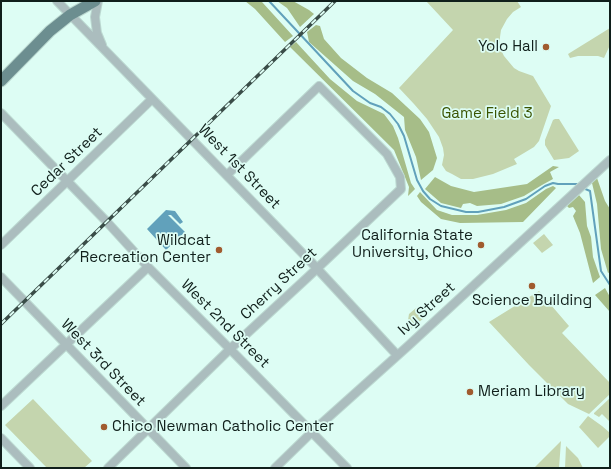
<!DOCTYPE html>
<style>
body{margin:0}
#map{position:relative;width:611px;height:469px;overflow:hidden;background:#ddfdf4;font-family:"Space Grotesk",sans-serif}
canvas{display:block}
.frame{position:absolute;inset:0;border:2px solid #101f1b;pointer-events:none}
</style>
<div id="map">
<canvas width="611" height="469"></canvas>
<div class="frame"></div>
</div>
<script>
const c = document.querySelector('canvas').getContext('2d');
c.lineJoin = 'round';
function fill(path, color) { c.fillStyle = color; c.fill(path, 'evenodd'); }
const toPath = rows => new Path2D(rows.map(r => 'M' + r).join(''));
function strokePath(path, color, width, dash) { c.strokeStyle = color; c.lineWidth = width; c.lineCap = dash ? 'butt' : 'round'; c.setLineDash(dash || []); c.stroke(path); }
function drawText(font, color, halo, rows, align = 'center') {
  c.font = font + ' "Space Grotesk",sans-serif'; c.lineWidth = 3.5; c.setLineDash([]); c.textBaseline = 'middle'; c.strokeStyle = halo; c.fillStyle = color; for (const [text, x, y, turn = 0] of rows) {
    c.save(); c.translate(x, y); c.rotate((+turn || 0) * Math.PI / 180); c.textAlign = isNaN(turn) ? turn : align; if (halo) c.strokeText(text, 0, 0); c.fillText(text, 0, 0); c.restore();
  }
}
const green = toPath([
 [426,1,517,1,521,7,513,12,507,19,501,30,500,37,500,45,502,52,504,56,514,68,519,71,533,76,551,106,539,141,534,147,514,159,517,164,493,174,473,179,461,179,452,174,446,171,442,165,444,155,443,148,439,137,427,119,414,104,399,88,453,30],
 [610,28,610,45,604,58,598,56,578,56,570,58,568,54],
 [555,119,559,119,579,151,569,158,554,160,545,145,545,140,553,120],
 [544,234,553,245,542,253,533,243],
 [539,291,569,326,562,333,610,383,610,394,589,414,568,404,529,365,489,322],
 [416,308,424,318,406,333,409,314],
 [610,398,610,422,602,414,599,417,594,414,594,413],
 [33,399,92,461,84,468,47,468,5,425],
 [588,416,602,426,610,433,610,436,598,448,579,427],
 [561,441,559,468,534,468],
 [566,446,578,458,583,468,565,468]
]);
const forest = toPath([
 [245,1,260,1,262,2,293,36,285,42,255,9],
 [277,1,293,1,309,10,314,14,300,27,287,8],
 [316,25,320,26,324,39,341,58,367,78,392,93,420,119,429,132,437,158,433,170,421,180,416,157,405,130,404,117,375,94,353,81,309,42,307,32],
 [296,42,330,79,357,101,384,114,393,126,398,138,411,183,415,189,408,196,409,187,394,150,290,47],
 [553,166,559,167,550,172,553,179,542,185,524,196,501,204,477,206,470,203,463,204,461,208,441,203,425,189,435,177,451,186,474,192,527,184],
 [597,178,605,201,610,209,610,272,608,273,601,249,597,204,592,183],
 [553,186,556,188,523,222,460,223,441,219,421,202,417,196,420,192,437,210,452,215,477,215,506,210,526,203,546,189],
 [579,195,585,202,587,226,591,237,593,257,600,277,593,283,580,233,573,216,576,211,573,207,569,208,567,206],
 [605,288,610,297,610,312,595,295]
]);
const water = toPath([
 [166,210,175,211,183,222,180,224,171,215,168,215,185,232,166,250,147,229]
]);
const stream = toPath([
 [269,1,353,91,370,103,381,107,390,114,398,124,404,136,417,180,423,191,430,199,441,206,466,212,478,212,504,207,526,199,545,186,553,183,558,184,577,184,579,186],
 [583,188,590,191,601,271,610,285]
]);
const minor = toPath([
 [57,1,311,262,397,355],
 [98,1,95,17,97,33,102,45],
 [1,113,107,222,148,267,230,349,347,468],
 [1,245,152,99],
 [1,277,186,468],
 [1,406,148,267],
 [1,438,30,468],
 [108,468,230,349,308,277,401,189,400,177,387,154,319,86,227,175],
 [275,468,312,432,408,346,610,160]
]);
const major = toPath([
 [1,81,50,31,70,15,95,1]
]);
const rail = toPath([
 [1,324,335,1]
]);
const markers = [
 [546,47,4,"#a05b2e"],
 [481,245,4,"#a05b2e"],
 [219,250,4,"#a05b2e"],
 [532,286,4,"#a05b2e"],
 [470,392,4,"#a05b2e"],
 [104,427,4,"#a05b2e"]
];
const poiNames = [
 ["Yolo Hall",538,47],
 ["California State",473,236],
 ["University, Chico",473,253],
 ["Wildcat",211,241],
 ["Recreation Center",211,258],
 ["Science Building",532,301,"center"],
 ["Meriam Library",478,392,"left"],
 ["Chico Newman Catholic Center",112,427,"left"]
];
const parkNames = [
 ["Game Field 3",487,114]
];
const streetNames = [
 ["Cedar Street",67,162,-44],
 ["West 1st Street",239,167,46],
 ["Cherry Street",279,284,-43],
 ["Ivy Street",427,309,-42],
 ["West 2nd Street",225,324,45],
 ["West 3rd Street",103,363,46]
];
fill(green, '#c4d5ae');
fill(forest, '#a6bd88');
fill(water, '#61a1bb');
strokePath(stream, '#61a1bb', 2);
strokePath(minor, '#bcd9d1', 10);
strokePath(major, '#bcd9d1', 13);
strokePath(minor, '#abbdbe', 8);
strokePath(major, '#6c8e90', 11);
strokePath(rail, '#3a4d48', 3.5);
strokePath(rail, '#ddfdf4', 2, [6]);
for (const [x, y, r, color] of markers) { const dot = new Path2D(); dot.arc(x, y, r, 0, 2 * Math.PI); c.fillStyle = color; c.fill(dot); strokePath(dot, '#ddfdf4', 1.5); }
drawText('15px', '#101f1b', '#ddfdf4', poiNames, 'right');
drawText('15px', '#3a5300', '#ddfdf4', parkNames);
drawText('15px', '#101f1b', '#ddfdf4', streetNames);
</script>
